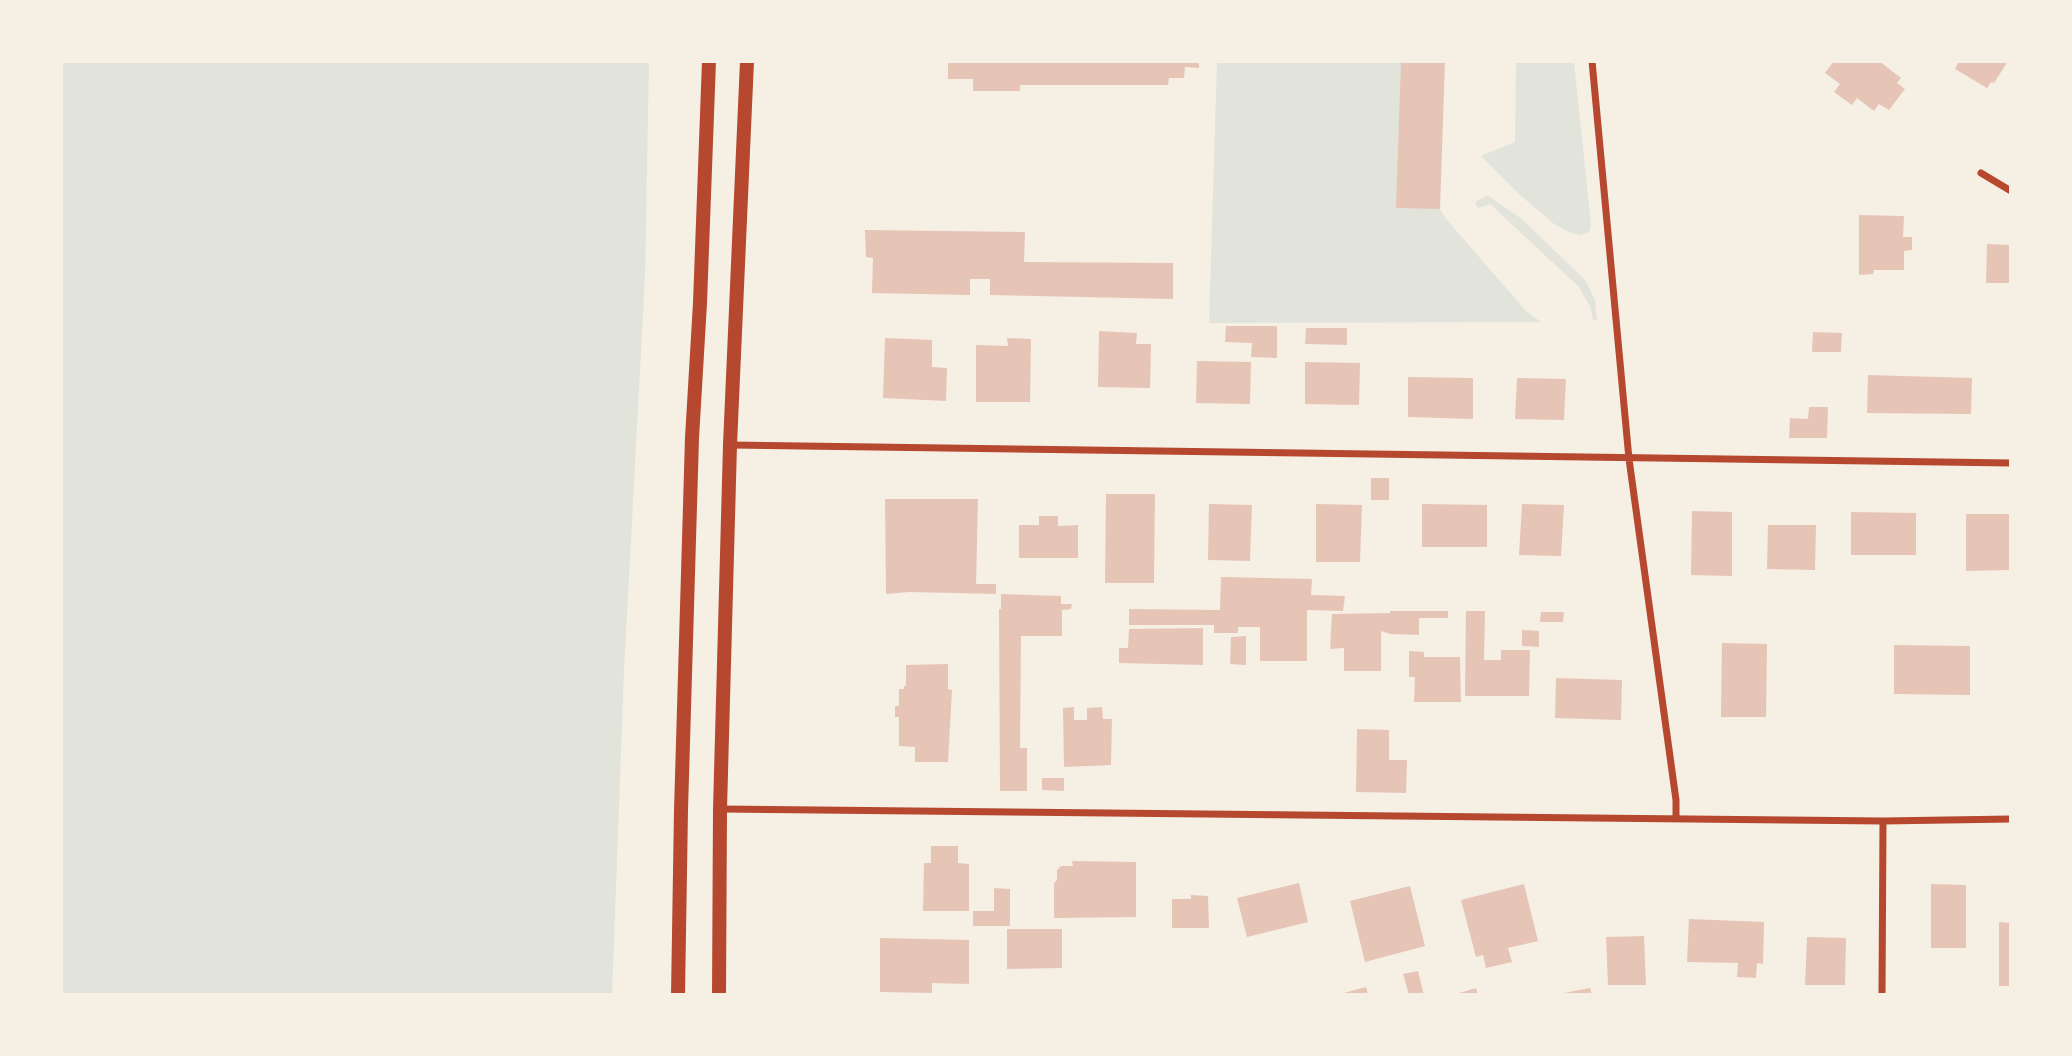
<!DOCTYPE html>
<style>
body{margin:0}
#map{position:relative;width:2072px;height:1056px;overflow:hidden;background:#f6efe4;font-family:Montserrat,sans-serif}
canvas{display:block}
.frame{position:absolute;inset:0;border:63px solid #f6efe4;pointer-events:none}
</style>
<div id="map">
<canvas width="2072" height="1056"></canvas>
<div class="frame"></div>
</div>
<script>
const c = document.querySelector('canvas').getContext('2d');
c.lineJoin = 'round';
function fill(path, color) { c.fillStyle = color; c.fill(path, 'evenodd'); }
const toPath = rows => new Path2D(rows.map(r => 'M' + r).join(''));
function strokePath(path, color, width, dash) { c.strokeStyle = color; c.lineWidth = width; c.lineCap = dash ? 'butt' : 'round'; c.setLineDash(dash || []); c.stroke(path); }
const green = toPath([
 [61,61,649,61,645,277,624,671,612,995,61,995],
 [1217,61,1401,61,1440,209,1447,220,1526,311,1541,322,1209,323],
 [1516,61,1574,61,1591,225,1589,232,1581,235,1571,233,1554,224,1520,195,1481,156,1515,142],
 [1487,195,1522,219,1586,281,1595,300,1597,320,1593,321,1591,309,1579,287,1490,204,1478,208,1475,202]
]);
const building = toPath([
 [948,61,1199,61,1199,68,1185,67,1184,78,1169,78,1168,85,1020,85,1020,91,973,91,973,79,948,79],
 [1401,61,1445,61,1440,209,1396,208],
 [1834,61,1879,61,1901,78,1897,83,1905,89,1889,110,1879,104,1874,111,1857,98,1852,105,1834,92,1840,84,1825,73],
 [1959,61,2008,61,1994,83,1991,82,1987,88,1955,69],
 [1859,215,1904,216,1903,237,1912,237,1912,250,1904,251,1904,270,1874,270,1873,274,1859,275],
 [865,230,1025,232,1024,262,1173,263,1173,299,990,295,990,279,970,279,970,295,872,293,873,258,866,257],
 [1987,244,2011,245,2011,283,1986,283],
 [1226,326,1277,326,1277,358,1251,357,1252,343,1225,342],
 [1306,328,1347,328,1347,345,1305,344],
 [1099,331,1137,333,1136,344,1151,344,1150,388,1098,387],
 [1813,332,1842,333,1841,352,1812,352],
 [885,338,932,340,932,367,947,368,946,401,883,398],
 [1007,338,1031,339,1030,402,976,402,976,345,1008,346],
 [1197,361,1251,362,1250,404,1196,403],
 [1305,362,1360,363,1359,405,1305,404],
 [1868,375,1972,378,1971,414,1867,413],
 [1408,377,1473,378,1473,419,1408,417],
 [1517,378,1566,379,1564,420,1515,419],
 [1809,407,1828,407,1827,438,1789,438,1790,418,1808,419],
 [1371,478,1389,478,1389,500,1371,500],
 [1106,494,1155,494,1154,583,1105,583],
 [885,499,978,499,976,584,996,584,996,594,909,592,886,594],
 [1209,504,1252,505,1250,561,1208,560],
 [1316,504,1362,505,1360,562,1316,562],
 [1422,504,1487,505,1487,547,1422,547],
 [1522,504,1564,505,1561,556,1519,555],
 [1692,511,1732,512,1732,576,1691,575],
 [1851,512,1916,513,1916,555,1851,555],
 [1966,514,2011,514,2011,570,1966,571],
 [1039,516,1058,516,1058,526,1078,525,1078,558,1019,558,1019,525,1039,525],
 [1768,525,1816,525,1815,570,1767,569],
 [1221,577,1312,579,1311,595,1345,596,1343,611,1307,610,1307,661,1260,661,1260,627,1238,627,1238,633,1214,633,1214,625,1129,625,1129,609,1220,610],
 [1001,594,1061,596,1061,604,1072,604,1071,609,1062,610,1062,636,1021,636,1020,748,1027,748,1027,791,1000,791,999,609,1001,609],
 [1390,611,1448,611,1448,618,1419,618,1419,635,1390,634,1381,631,1381,671,1344,671,1344,648,1330,649,1332,614,1390,613],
 [1466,611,1485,611,1484,660,1501,660,1501,650,1530,650,1529,696,1465,696],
 [1541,612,1564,612,1563,622,1540,622],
 [1203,628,1203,665,1119,663,1119,648,1128,648,1129,629],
 [1522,630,1539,631,1539,647,1522,646],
 [1246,636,1246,665,1230,664,1231,637],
 [1722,643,1767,644,1766,717,1721,717],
 [1894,645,1970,646,1970,695,1894,694],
 [1409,651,1424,652,1424,657,1460,657,1461,702,1414,702,1415,677,1409,677],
 [948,664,948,689,952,690,948,762,915,762,915,747,899,746,899,717,895,717,895,706,899,706,899,689,904,689,904,686,906,686,906,665],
 [1556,678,1622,680,1621,720,1555,718],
 [1074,707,1074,720,1087,720,1087,708,1102,707,1103,719,1112,719,1111,765,1064,767,1063,708],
 [1357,729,1389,730,1389,760,1407,760,1406,793,1356,792],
 [1042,778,1064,778,1064,791,1042,790],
 [931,846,958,846,958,863,969,864,969,911,923,911,924,863,931,863],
 [1072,861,1136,862,1136,917,1054,918,1054,883,1057,880,1057,870,1061,866,1073,866],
 [1299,883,1308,922,1247,937,1237,898],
 [1524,884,1538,941,1508,948,1512,962,1486,968,1483,955,1476,957,1461,900],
 [1931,884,1966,885,1966,948,1931,948],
 [1410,886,1425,946,1365,962,1350,901],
 [994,888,1010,889,1010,926,973,926,973,911,994,911],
 [1191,895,1208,896,1209,928,1172,928,1172,899,1191,899],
 [1689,919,1764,922,1763,964,1757,963,1756,978,1737,977,1738,963,1687,962],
 [1999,922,2011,923,2011,986,1999,986],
 [1007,929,1062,929,1062,968,1007,969],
 [1644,936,1646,985,1608,985,1606,937],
 [1807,937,1846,938,1845,985,1805,985],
 [880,938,969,940,969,984,932,983,932,993,880,992],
 [1418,971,1424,995,1409,995,1403,974],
 [1366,987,1368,995,1340,995,1340,994],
 [1476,988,1478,995,1456,995,1456,994],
 [1590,988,1592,995,1564,995,1564,993]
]);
const minor = toPath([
 [1592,61,1629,459,1676,800,1676,818],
 [1981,173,2011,191],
 [731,445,2011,463],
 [720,809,1883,821,2011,819],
 [1882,995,1883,821]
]);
const secondary = toPath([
 [678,995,681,810,692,438,700,303,709,61],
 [719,995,720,809,730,445,747,61]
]);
fill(green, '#e2e4dc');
fill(building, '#e6c5b7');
strokePath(minor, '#b5482f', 7);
strokePath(secondary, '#b5482f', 14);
</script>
